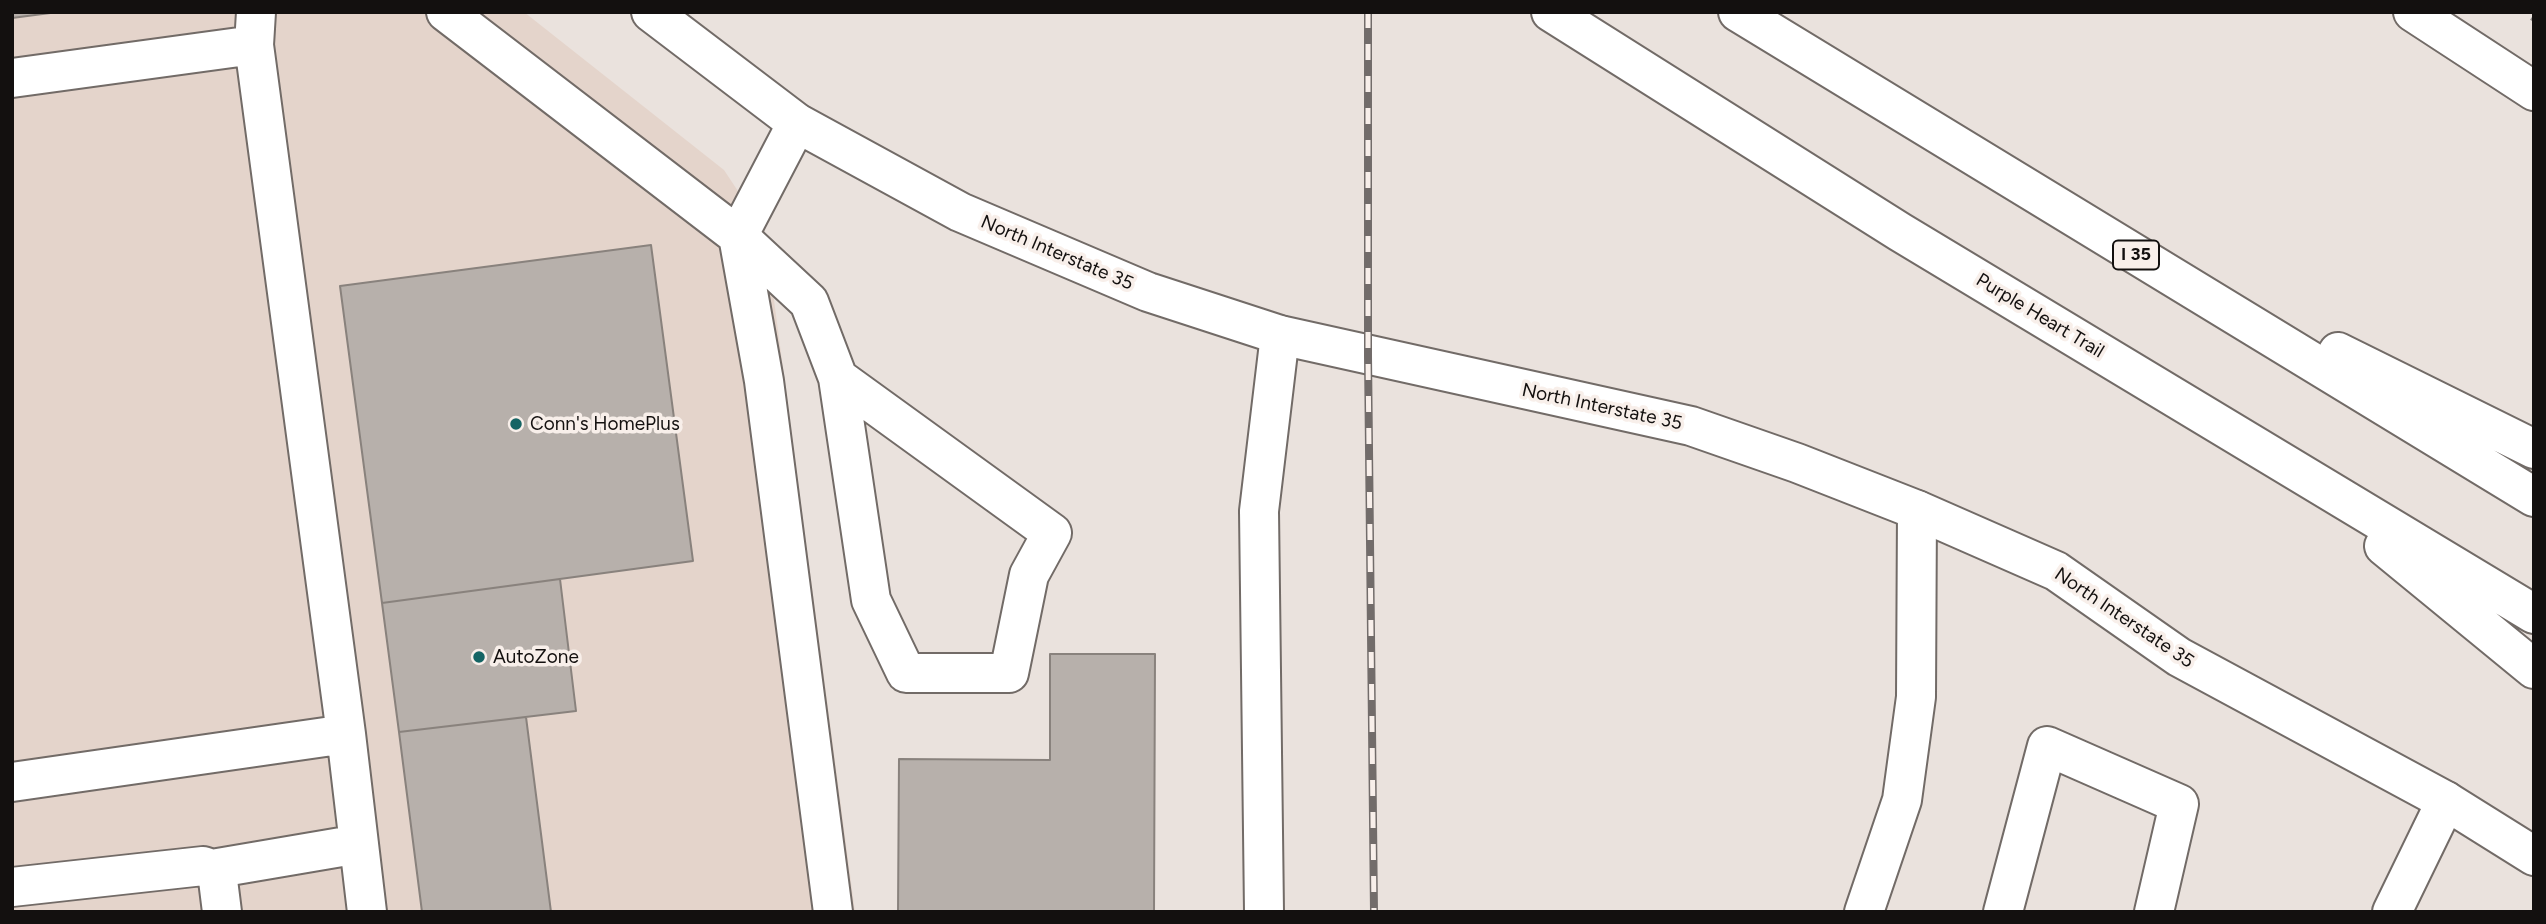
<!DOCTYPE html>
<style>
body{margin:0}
#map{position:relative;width:2546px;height:924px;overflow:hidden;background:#eae2dd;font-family:Figtree,sans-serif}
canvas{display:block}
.frame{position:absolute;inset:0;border:14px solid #13100f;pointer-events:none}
</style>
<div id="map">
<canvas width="2546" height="924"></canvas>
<div class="frame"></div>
</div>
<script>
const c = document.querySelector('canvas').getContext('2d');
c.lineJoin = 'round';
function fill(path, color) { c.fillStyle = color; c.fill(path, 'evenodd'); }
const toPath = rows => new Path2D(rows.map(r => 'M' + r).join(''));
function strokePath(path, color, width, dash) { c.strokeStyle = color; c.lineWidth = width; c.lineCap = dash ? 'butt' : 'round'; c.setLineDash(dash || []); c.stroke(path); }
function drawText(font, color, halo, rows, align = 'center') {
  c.font = font + ' Figtree,sans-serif'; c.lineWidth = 7; c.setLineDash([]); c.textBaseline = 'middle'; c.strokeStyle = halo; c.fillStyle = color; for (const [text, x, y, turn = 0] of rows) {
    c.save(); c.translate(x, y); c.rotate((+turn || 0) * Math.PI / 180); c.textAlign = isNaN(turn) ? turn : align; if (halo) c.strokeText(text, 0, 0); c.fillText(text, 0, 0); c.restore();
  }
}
const built = toPath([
 [12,12,524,12,724,170,765,232,855,912,12,912]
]);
const building = toPath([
 [12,12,58,12,12,18,12,12],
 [651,245,693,561,382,603,340,286,651,245],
 [560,579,576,711,399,732,382,603,560,579],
 [1050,654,1155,654,1154,912,898,912,899,759,1050,760,1050,654],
 [526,717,551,912,422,912,399,732,526,717]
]);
const path = toPath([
 [2532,21,2534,18]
]);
const minor = toPath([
 [446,12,738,236,809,302,838,378,1052,533,1029,575,1009,673,906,673,871,600,838,378],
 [254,45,346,734,367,912],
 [12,78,254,45,256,12],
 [797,123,738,236,764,381,833,912],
 [12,782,346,734],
 [212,869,359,844],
 [12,887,203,866,212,869,218,880,222,912],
 [1264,912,1259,511,1280,335],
 [1864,912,1902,800,1916,697,1917,510],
 [2003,912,2047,746,2179,804,2154,912],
 [2392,912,2446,801]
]);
const major = toPath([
 [651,12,797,123,960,212,1148,292,1280,335,1691,426,1797,463,1917,510,2056,571,2179,657,2446,801,2534,856],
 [2413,12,2534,91]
]);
const highway = toPath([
 [1551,12,1900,232,2534,614],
 [1738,12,2534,497],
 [2338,352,2534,449],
 [2384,546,2534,669]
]);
const rail = toPath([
 [1368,12,1368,356,1374,912]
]);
const markers = [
 [516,424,7,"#146464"],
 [479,657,7,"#146464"]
];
const shields = [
 [2136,255,46]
];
const shieldNames = [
 ["I 35",2136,255]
];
const streetNames = [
 ["North Interstate 35",1057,253,23],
 ["Purple Heart Trail",2040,316,31],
 ["North Interstate 35",1602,407,12],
 ["North Interstate 35",2124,618,34]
];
const poiNames = [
 ["Conn's HomePlus",530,424],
 ["AutoZone",493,657]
];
fill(built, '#e4d4cb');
fill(building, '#b7b0ab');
strokePath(building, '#89827d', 2);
strokePath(minor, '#726b67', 42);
strokePath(major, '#726b67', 42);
strokePath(highway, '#726b67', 42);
strokePath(path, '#928c89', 4.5, [7, 3.5]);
strokePath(minor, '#fff', 38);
strokePath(major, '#fff', 38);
strokePath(highway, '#fff', 38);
strokePath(rail, '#726c6a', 8);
strokePath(rail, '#f8efea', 5, [16]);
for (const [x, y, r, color] of markers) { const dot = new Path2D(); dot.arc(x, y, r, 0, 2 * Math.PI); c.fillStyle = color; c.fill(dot); strokePath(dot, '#f8efea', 2.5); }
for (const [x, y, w] of shields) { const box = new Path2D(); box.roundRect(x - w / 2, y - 14.5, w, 29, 5); c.fillStyle = '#f8efea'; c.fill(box); strokePath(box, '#13100f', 2); }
drawText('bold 18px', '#13100f', null, shieldNames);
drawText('19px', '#13100f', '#f8efea', streetNames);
drawText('19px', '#13100f', '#f8efea', poiNames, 'left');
</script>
